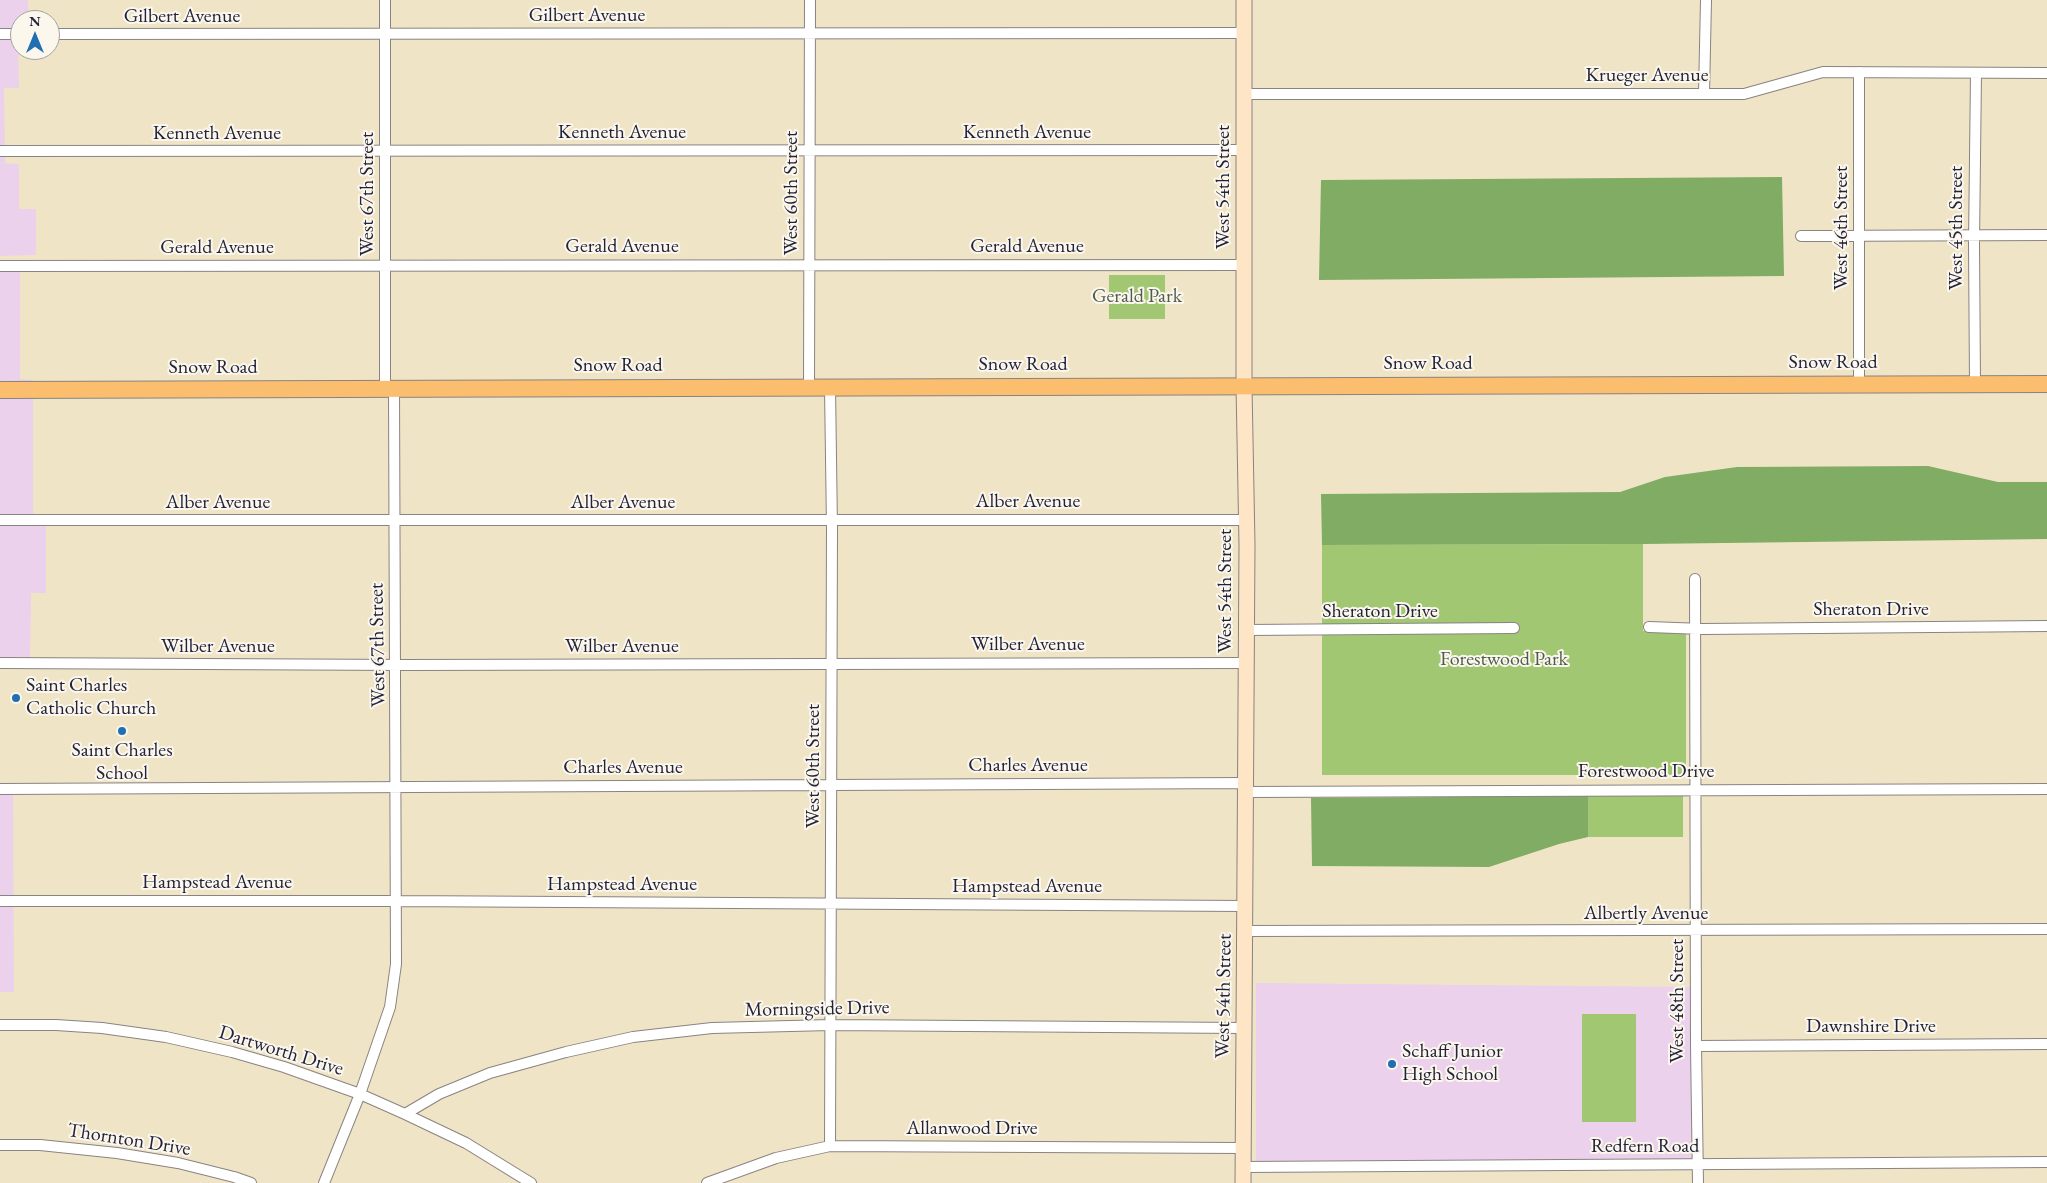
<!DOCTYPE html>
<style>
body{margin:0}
#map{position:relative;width:2047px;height:1183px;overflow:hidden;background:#f0e4c7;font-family:"EB Garamond",serif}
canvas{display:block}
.north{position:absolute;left:10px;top:10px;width:50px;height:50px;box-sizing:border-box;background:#fbf7ec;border:1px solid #a4a2a5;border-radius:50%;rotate:0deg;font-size:14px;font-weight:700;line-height:20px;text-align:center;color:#22223b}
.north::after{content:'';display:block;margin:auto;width:18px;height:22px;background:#1f6fb2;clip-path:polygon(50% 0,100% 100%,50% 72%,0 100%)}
</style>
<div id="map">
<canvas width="2047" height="1183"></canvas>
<div class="north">N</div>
</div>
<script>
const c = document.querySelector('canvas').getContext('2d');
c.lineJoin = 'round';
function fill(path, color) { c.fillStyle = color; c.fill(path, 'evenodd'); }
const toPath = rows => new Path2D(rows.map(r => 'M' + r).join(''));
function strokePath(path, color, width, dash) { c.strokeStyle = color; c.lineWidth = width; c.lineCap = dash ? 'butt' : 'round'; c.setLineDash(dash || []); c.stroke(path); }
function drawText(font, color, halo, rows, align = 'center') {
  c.font = font + ' "EB Garamond",serif'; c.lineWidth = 4; c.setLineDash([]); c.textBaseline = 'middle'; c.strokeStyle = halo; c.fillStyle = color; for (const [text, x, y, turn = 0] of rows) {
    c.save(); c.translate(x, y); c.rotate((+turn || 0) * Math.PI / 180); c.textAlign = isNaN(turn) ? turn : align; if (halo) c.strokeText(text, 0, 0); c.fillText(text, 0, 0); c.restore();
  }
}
const built = toPath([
 [0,0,28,0,28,20,20,20,20,30,18,30,19,88,4,88,5,163,0,163],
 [0,163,19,164,19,209,36,209,36,255,0,256],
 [0,263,20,263,20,379,33,380,33,516,46,516,46,593,31,593,30,661,0,661],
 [0,783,13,783,14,992,0,992],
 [1256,983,1692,987,1695,1160,1256,1163]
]);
const green = toPath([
 [1109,275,1165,275,1165,319,1109,319],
 [1643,544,1643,631,1686,631,1686,775,1322,775,1322,545],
 [1683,794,1683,837,1588,837,1588,796],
 [1582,1014,1636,1014,1636,1122,1582,1122]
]);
const forest = toPath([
 [1782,177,1784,276,1319,280,1321,180],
 [1928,466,1998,482,2047,482,2047,539,1643,544,1322,545,1321,494,1620,492,1665,477,1737,467],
 [1588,796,1588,837,1559,844,1489,867,1312,866,1311,798]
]);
const street = toPath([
 [385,0,385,388],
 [0,34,20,34],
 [50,34,1244,33],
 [1859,72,1859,384],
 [1244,94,1744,94,1823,72,2047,73],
 [1704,94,1706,0],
 [0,151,1245,150],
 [1801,236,2047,235],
 [0,266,1245,265],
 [1975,384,1974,243,1976,73],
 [809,387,810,0],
 [0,520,1246,520],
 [1695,579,1696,1046,1698,1183],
 [1649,627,1703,629,2047,626],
 [1246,630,1514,628],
 [0,663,405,665,1245,663],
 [0,789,1246,783],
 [1246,792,2047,789],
 [0,901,396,901,1245,906],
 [1245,931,2047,929],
 [0,1025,56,1025,102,1028,166,1037,232,1052,284,1067,360,1094,405,1114,466,1143,531,1183],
 [1696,1046,2047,1044],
 [405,1114,439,1094,490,1073,566,1052,633,1037,712,1028,830,1025,1243,1028],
 [0,1145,40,1145,117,1153,178,1163,234,1177,251,1183],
 [830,1146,832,529,830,387],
 [1243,1167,2047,1162],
 [324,1183,360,1094,390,1007,396,964,394,388],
 [707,1183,776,1158,830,1146,1243,1148]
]);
const secondary = toPath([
 [1243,1183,1247,545,1244,386,1244,0]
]);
const primary = toPath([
 [0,390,2047,384]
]);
const markers = [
 [16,698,5,"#1f6fb2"],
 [122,731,5,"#1f6fb2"],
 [1392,1064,5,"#1f6fb2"]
];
const streetNames = [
 ["Gilbert Avenue",587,16],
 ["Gilbert Avenue",182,17],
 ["Krueger Avenue",1647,76],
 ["Kenneth Avenue",622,133],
 ["Kenneth Avenue",1027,133],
 ["Kenneth Avenue",217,134],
 ["West 54th Street",1224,187,-90],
 ["West 60th Street",792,193,-90],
 ["West 67th Street",368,194,-90],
 ["West 46th Street",1842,228,-90],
 ["West 45th Street",1957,228,-90],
 ["Gerald Avenue",622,247],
 ["Gerald Avenue",1027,247],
 ["Gerald Avenue",217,248],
 ["Snow Road",1833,363],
 ["Snow Road",1428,364],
 ["Snow Road",1023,365],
 ["Snow Road",618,366],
 ["Snow Road",213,368],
 ["Alber Avenue",1028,502],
 ["Alber Avenue",218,503],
 ["Alber Avenue",623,503],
 ["West 54th Street",1226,591,-90],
 ["Sheraton Drive",1871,610],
 ["Sheraton Drive",1380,612],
 ["West 67th Street",378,645,-91],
 ["Wilber Avenue",1028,645],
 ["Wilber Avenue",218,647],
 ["Wilber Avenue",622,647],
 ["West 60th Street",814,766,-90],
 ["Charles Avenue",1028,766],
 ["Charles Avenue",623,768],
 ["Forestwood Drive",1646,772],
 ["Hampstead Avenue",217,883],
 ["Hampstead Avenue",622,885],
 ["Hampstead Avenue",1027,887],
 ["Albertly Avenue",1646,914],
 ["West 54th Street",1224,996,-89],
 ["West 48th Street",1678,1001,-90],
 ["Morningside Drive",817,1009,-1],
 ["Dawnshire Drive",1871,1027],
 ["Dartworth Drive",281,1051,17],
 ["Allanwood Drive",972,1129],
 ["Thornton Drive",129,1140,9],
 ["Redfern Road",1645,1147]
];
const parkNames = [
 ["Gerald Park",1137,297],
 ["Forestwood Park",1504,660]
];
const poiNames = [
 ["Saint Charles",26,686],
 ["Catholic Church",26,709],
 ["Saint Charles",122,751,"center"],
 ["School",122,774,"center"],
 ["Schaff Junior",1402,1052],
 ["High School",1402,1075]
];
fill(built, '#ebd1eb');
fill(green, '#a1c772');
fill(forest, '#80ac64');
strokePath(street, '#898381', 12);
strokePath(secondary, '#898381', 17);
strokePath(primary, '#898381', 18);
strokePath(street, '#fff', 10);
strokePath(secondary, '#fde5c5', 15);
strokePath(primary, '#fbbe6e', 16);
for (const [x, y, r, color] of markers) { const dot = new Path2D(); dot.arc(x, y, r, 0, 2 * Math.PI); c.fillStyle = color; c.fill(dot); strokePath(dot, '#fbf7ec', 2); }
drawText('20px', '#22223b', '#fbf7ec', streetNames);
drawText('20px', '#4e5c4e', '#fbf7ec', parkNames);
drawText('20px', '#22223b', '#fbf7ec', poiNames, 'left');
</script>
